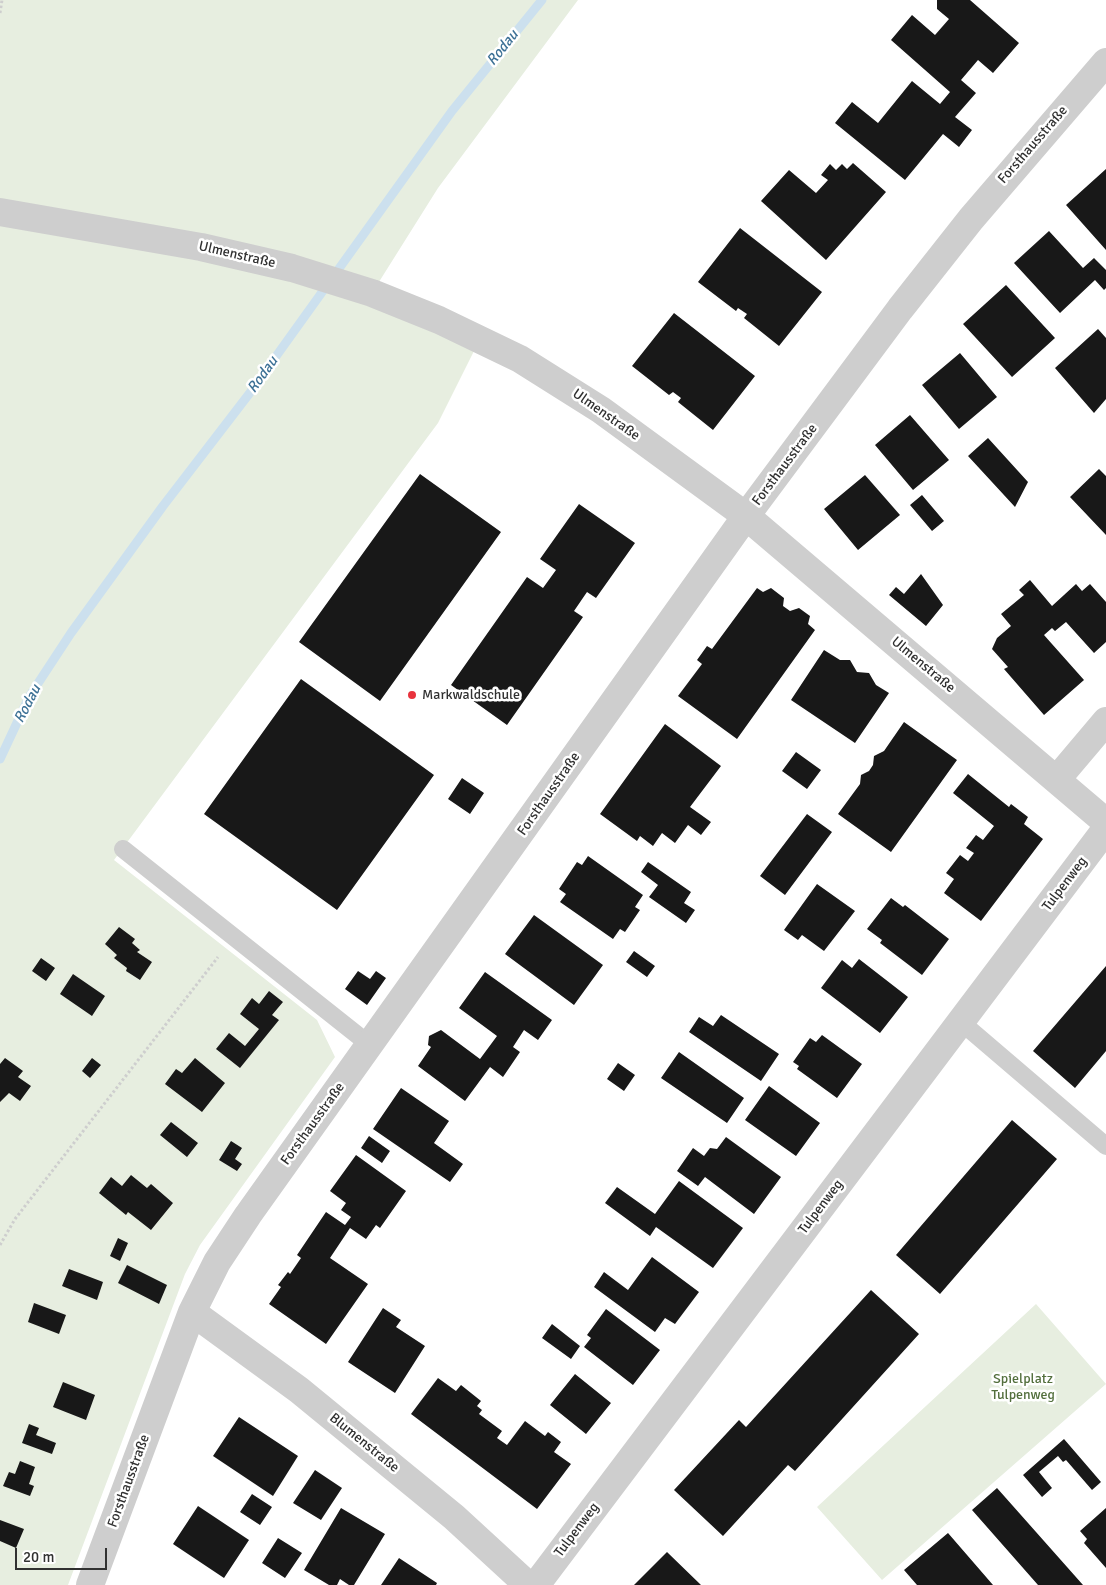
<!DOCTYPE html>
<meta charset="utf-8">
<style>
body{margin:0}
#map{position:relative;width:1106px;height:1585px;overflow:hidden;background:#fff;font-family:Signika,sans-serif}
canvas{display:block}
.scale{position:absolute;left:15px;top:1548px;width:92px;height:22px;box-sizing:border-box;border:2px solid #313131;border-top:0;padding-left:6px;font-size:15px;line-height:18px;white-space:nowrap;color:#313131;-webkit-text-stroke:4px #fff;paint-order:stroke}
</style>
<div id="map">
<canvas width="1106" height="1585"></canvas>
<div class="scale">20 m</div>
</div>
<script>
const c = document.querySelector('canvas').getContext('2d');
c.lineJoin = 'round';
function fill(path, color) { c.fillStyle = color; c.fill(path, 'evenodd'); }
const toPath = rows => new Path2D(rows.map(r => 'M' + r).join(''));
function strokePath(path, color, width, dash) { c.strokeStyle = color; c.lineWidth = width; c.lineCap = dash ? 'butt' : 'round'; c.setLineDash(dash || []); c.stroke(path); }
function drawText(font, color, halo, rows, align = 'center') {
  c.font = font + ' Signika,sans-serif'; c.lineWidth = 5; c.setLineDash([]); c.textBaseline = 'middle'; c.strokeStyle = halo; c.fillStyle = color; for (const [text, x, y, turn = 0] of rows) {
    c.save(); c.translate(x, y); c.rotate((+turn || 0) * Math.PI / 180); c.textAlign = isNaN(turn) ? turn : align; if (halo) c.strokeText(text, 0, 0); c.fillText(text, 0, 0); c.restore();
  }
}
const green = toPath([
 [0,0,578,0,438,188,372,293,480,339,438,423,114,860,317,1020,335,1057,200,1245,185,1274,68,1585,0,1585],
 [1036,1304,1106,1384,882,1580,817,1507]
]);
const stream = toPath([
 [0,759,29,697,71,633,163,506,249,394,452,111,542,0]
]);
const building = toPath([
 [937,0,970,0,1019,43,993,73,978,60,961,80,976,93,955,117,972,130,959,147,943,134,905,180,835,123,852,102,878,123,912,81,940,104,950,92,891,40,912,15,935,35,949,19,937,9],
 [853,163,886,192,826,260,761,201,789,170,816,193,828,180,821,175,830,164,836,170,842,164,847,169],
 [1106,169,1106,250,1066,205],
 [740,228,822,292,779,346,744,318,747,314,738,308,736,311,698,282],
 [1049,231,1083,268,1094,258,1106,270,1106,288,1104,290,1095,280,1060,313,1014,263],
 [1006,285,1055,338,1012,377,963,324],
 [674,313,755,376,713,430,678,402,681,398,673,392,669,395,632,366],
 [1098,329,1106,338,1106,399,1094,413,1055,368],
 [960,353,997,397,959,429,922,385],
 [910,415,949,460,913,490,875,445],
 [988,438,1028,482,1015,507,968,456],
 [1099,469,1106,476,1106,535,1070,497],
 [420,474,501,532,380,701,299,642],
 [865,475,900,515,858,550,824,509],
 [922,495,944,521,932,531,910,505],
 [579,504,635,543,596,598,587,592,574,611,583,617,507,725,451,685,527,577,543,588,556,570,540,559],
 [921,574,943,605,926,626,889,595,896,587,904,594],
 [1030,580,1052,606,1076,584,1082,591,1090,584,1106,602,1106,642,1094,653,1066,622,1055,631,1052,628,1044,635,1084,680,1044,715,1004,669,1008,667,992,649,997,638,1011,626,1001,614,1024,595,1019,590],
 [757,588,763,592,771,588,784,598,783,606,790,611,799,608,810,616,808,624,815,630,737,739,678,696,702,664,697,660,707,646,712,649],
 [824,650,840,660,850,660,857,672,869,673,876,685,889,693,855,743,791,700],
 [301,679,434,775,337,910,204,814],
 [904,722,957,760,891,852,838,814,860,784,861,775,869,771,873,765,874,756,884,751],
 [665,724,721,766,690,807,711,822,701,835,688,825,675,843,662,833,653,846,640,836,637,841,600,814],
 [796,752,821,770,807,789,782,771],
 [968,774,1009,807,1011,804,1028,817,1024,824,1043,839,981,921,944,893,954,879,946,873,960,855,968,861,974,853,966,848,976,835,983,840,994,826,953,793],
 [462,778,484,793,470,814,448,799],
 [807,814,832,832,785,895,760,876],
 [588,856,643,895,635,907,640,910,625,932,620,929,613,939,560,902,566,894,559,889,577,862,582,865],
 [648,862,691,892,684,903,695,910,686,923,649,897,658,885,641,872],
 [817,884,855,911,824,951,802,935,798,940,784,930],
 [891,898,903,907,905,905,949,939,922,975,880,943,882,940,867,929],
 [534,915,603,965,574,1005,505,954],
 [119,927,135,939,132,943,140,950,137,952,152,962,140,980,126,971,127,968,114,958,117,955,105,944],
 [634,951,655,966,647,977,626,962],
 [41,958,55,968,46,981,32,971],
 [859,959,908,997,880,1033,821,988,842,960,852,968],
 [1106,966,1106,1051,1075,1088,1033,1051],
 [358,971,370,979,376,971,386,978,367,1005,345,989],
 [485,972,552,1020,538,1040,524,1030,513,1047,520,1052,503,1077,490,1067,465,1101,418,1066,431,1047,428,1045,429,1036,441,1030,480,1059,497,1036,459,1008],
 [73,974,105,996,92,1016,60,994],
 [269,991,283,1002,272,1015,279,1020,240,1068,216,1049,229,1033,245,1046,259,1029,240,1014,252,998,259,1004],
 [721,1015,779,1054,761,1081,689,1032,699,1017,713,1026],
 [822,1035,862,1064,837,1098,797,1069,799,1066,793,1062,810,1038,816,1042],
 [679,1052,744,1098,727,1123,661,1078],
 [5,1058,23,1071,18,1077,31,1086,20,1101,9,1093,0,1102,0,1064],
 [92,1058,101,1065,90,1078,82,1071],
 [195,1058,225,1083,202,1112,165,1084,176,1069,182,1073],
 [618,1063,635,1075,624,1091,607,1079],
 [769,1086,820,1123,796,1156,745,1120],
 [401,1088,449,1121,434,1143,463,1164,450,1182,373,1129],
 [1012,1120,1057,1159,940,1294,896,1255],
 [171,1122,198,1143,187,1157,160,1135],
 [369,1136,390,1151,382,1163,361,1148],
 [726,1137,781,1177,754,1214,705,1177,698,1186,677,1171,693,1148,704,1156,710,1148,717,1149],
 [231,1141,242,1148,235,1159,242,1164,237,1171,219,1160],
 [356,1155,406,1191,380,1228,376,1225,366,1239,350,1228,330,1258,368,1284,326,1344,269,1304,281,1287,278,1285,288,1272,290,1274,301,1258,297,1255,326,1212,345,1225,351,1217,341,1210,346,1203,330,1191],
 [131,1175,147,1188,151,1184,173,1203,151,1230,128,1212,126,1215,99,1193,111,1177,122,1186],
 [679,1181,743,1228,713,1268,656,1227,650,1236,605,1203,617,1187,655,1214],
 [118,1238,128,1243,120,1261,110,1256],
 [652,1257,699,1292,675,1324,665,1318,655,1332,594,1287,604,1272,628,1290],
 [127,1265,167,1285,159,1304,118,1283],
 [69,1269,103,1282,97,1300,62,1286],
 [871,1290,919,1334,795,1471,788,1465,723,1536,674,1490,739,1420,746,1427],
 [34,1303,66,1315,59,1334,28,1322],
 [383,1308,401,1320,396,1327,425,1346,395,1393,348,1362],
 [606,1309,660,1350,633,1385,584,1347,591,1338,587,1335],
 [552,1324,580,1346,571,1359,542,1338],
 [575,1374,611,1403,586,1434,550,1405],
 [438,1378,456,1391,461,1385,481,1401,477,1406,482,1410,479,1414,502,1431,497,1438,507,1445,525,1421,545,1436,548,1432,561,1442,554,1452,571,1464,537,1509,411,1414],
 [63,1382,95,1395,86,1420,53,1407],
 [239,1417,298,1456,273,1496,213,1456],
 [29,1424,39,1428,36,1435,56,1443,52,1454,22,1443],
 [1064,1439,1101,1482,1092,1490,1066,1460,1063,1462,1058,1456,1039,1472,1052,1488,1042,1497,1023,1475],
 [20,1461,35,1467,29,1484,34,1486,30,1496,3,1486,9,1472,15,1474],
 [315,1470,342,1488,321,1520,293,1503],
 [997,1488,1083,1585,1038,1585,972,1510],
 [252,1494,272,1507,260,1525,240,1512],
 [198,1506,249,1540,224,1578,173,1544],
 [341,1508,385,1534,354,1585,349,1585,340,1579,337,1585,329,1585,304,1570],
 [1106,1508,1106,1568,1084,1543,1087,1539,1080,1531],
 [0,1520,24,1529,16,1548,0,1541],
 [948,1533,993,1585,917,1585,904,1570],
 [278,1538,302,1553,285,1578,262,1563],
 [667,1552,701,1585,634,1585],
 [399,1558,437,1583,436,1585,381,1585]
]);
const path = toPath([
 [0,13,2,0],
 [0,1245,15,1219,218,957]
]);
const service = toPath([
 [123,849,370,1045],
 [961,1022,1106,1146]
]);
const minor = toPath([
 [0,212,201,247,292,268,372,293,439,320,520,359,601,410,746,516,1106,822],
 [1057,779,1106,721],
 [192,1312,299,1390,454,1517,528,1585],
 [90,1585,192,1312,217,1262,248,1215,746,516,900,309,971,219,1106,62],
 [536,1585,1106,829]
]);
const markers = [
 [412,695,5,"#e8333d"]
];
const streetNames = [
 ["Forsthausstraße",1033,145,-49],
 ["Ulmenstraße",237,255,13],
 ["Ulmenstraße",606,415,35],
 ["Forsthausstraße",785,465,-53],
 ["Ulmenstraße",923,665,40],
 ["Forsthausstraße",549,794,-55],
 ["Tulpenweg",1065,884,-53],
 ["Forsthausstraße",313,1124,-54],
 ["Tulpenweg",821,1207,-53],
 ["Blumenstraße",364,1443,39],
 ["Forsthausstraße",129,1481,-70],
 ["Tulpenweg",577,1530,-53]
];
const poiNames = [
 ["Markwaldschule",422,695]
];
const parkNames = [
 ["Spielplatz",1023,1379],
 ["Tulpenweg",1023,1395]
];
const waterNames = [
 ["Rodau",503,48,-51],
 ["Rodau",263,375,-54],
 ["Rodau",28,704,-62]
];
fill(green, '#e7eee0');
strokePath(stream, '#cce0ee', 9);
fill(building, '#181818');
strokePath(path, '#cecece', 3, [2.5, 2.5]);
strokePath(service, '#cecece', 18);
strokePath(minor, '#cecece', 28);
for (const [x, y, r, color] of markers) { const dot = new Path2D(); dot.arc(x, y, r, 0, 2 * Math.PI); c.fillStyle = color; c.fill(dot); strokePath(dot, '#fff', 2); }
drawText('14px', '#313131', '#fff', streetNames);
drawText('14px', '#313131', '#fff', poiNames, 'left');
drawText('14px', '#536f3d', '#fff', parkNames);
drawText('italic 15px', '#3d7196', '#fff', waterNames);
</script>
